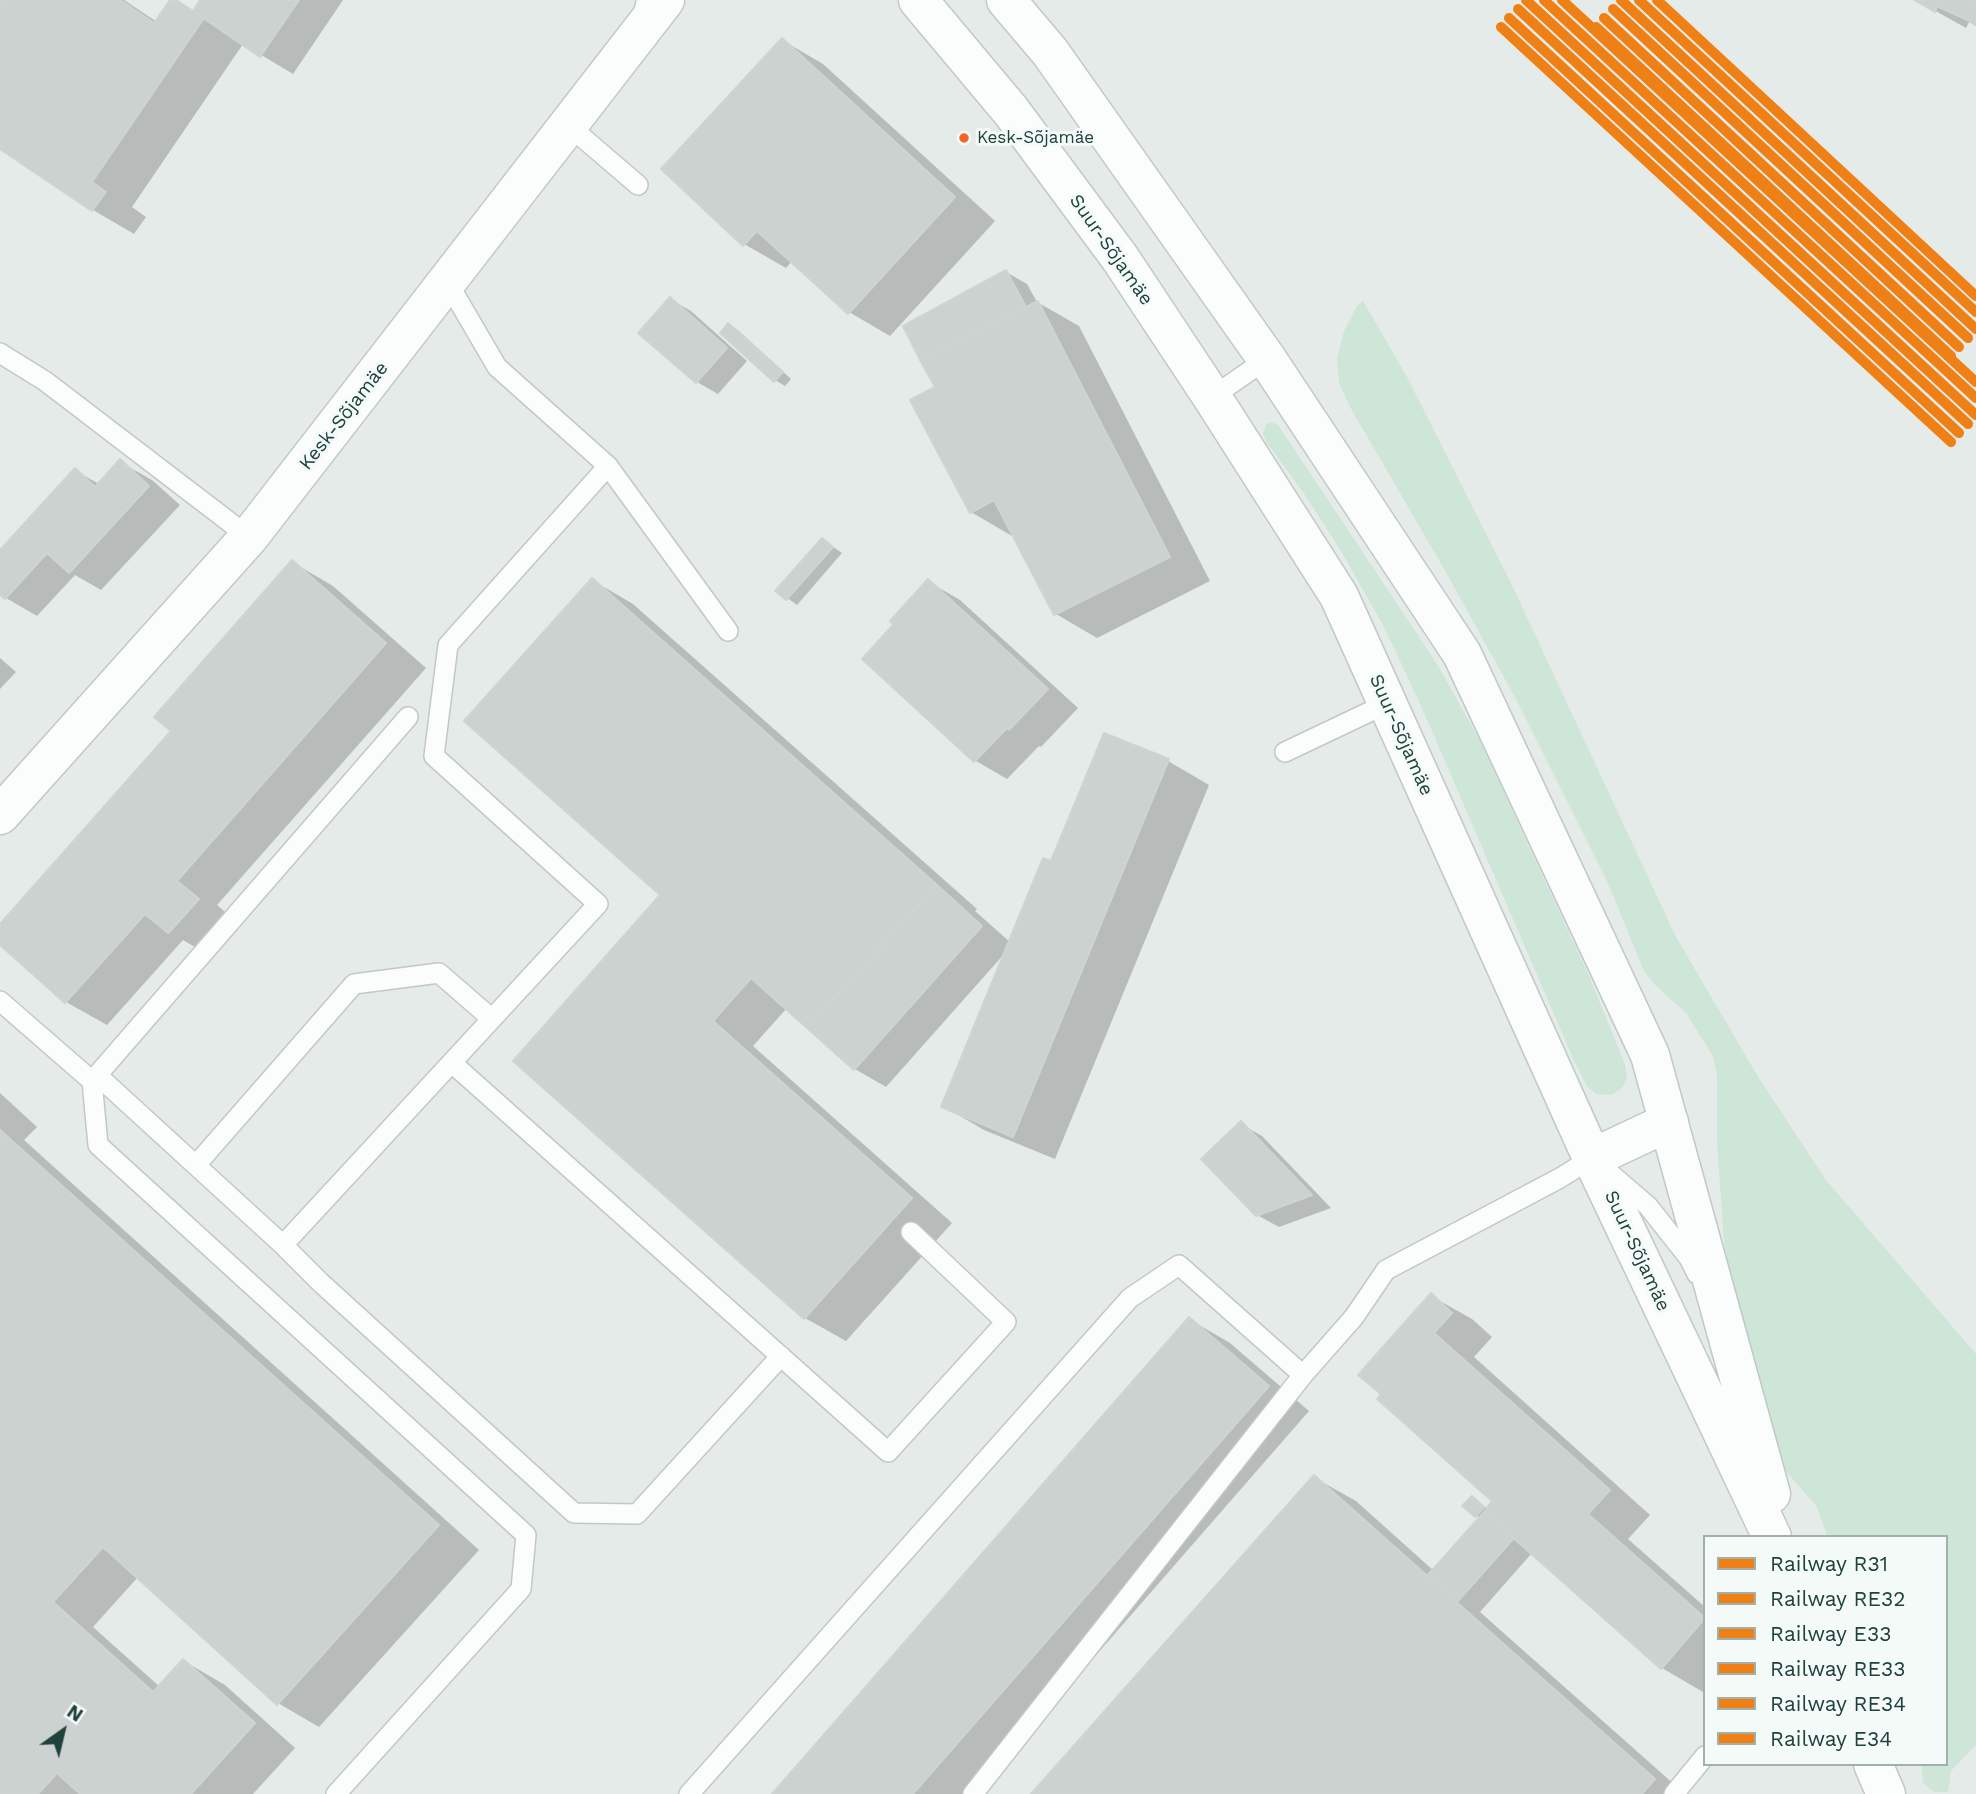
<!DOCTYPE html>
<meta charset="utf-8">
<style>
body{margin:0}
#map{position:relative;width:1976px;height:1794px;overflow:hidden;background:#e5ebe9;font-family:"Work Sans",sans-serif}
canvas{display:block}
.legend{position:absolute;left:1703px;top:1535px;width:245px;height:231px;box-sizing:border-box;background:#f4faf8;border:2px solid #9fb0ad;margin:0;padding:9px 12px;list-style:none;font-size:21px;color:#20423d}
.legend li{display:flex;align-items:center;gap:14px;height:35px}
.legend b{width:35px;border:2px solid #9fb0ad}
.north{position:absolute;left:28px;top:1696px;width:70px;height:70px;-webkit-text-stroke:5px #f4faf8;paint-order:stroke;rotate:34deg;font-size:19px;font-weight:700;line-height:28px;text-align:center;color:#20423d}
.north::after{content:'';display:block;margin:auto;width:24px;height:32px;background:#20423d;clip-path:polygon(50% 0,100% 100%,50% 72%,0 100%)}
</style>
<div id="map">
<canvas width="1976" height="1794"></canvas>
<ul class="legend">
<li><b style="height:9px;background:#ef8016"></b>Railway R31</li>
<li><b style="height:9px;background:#ef8016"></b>Railway RE32</li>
<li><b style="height:9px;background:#ef8016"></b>Railway E33</li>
<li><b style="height:9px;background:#ef8016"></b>Railway RE33</li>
<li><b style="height:9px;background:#ef8016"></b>Railway RE34</li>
<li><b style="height:9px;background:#ef8016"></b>Railway E34</li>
</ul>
<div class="north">N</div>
</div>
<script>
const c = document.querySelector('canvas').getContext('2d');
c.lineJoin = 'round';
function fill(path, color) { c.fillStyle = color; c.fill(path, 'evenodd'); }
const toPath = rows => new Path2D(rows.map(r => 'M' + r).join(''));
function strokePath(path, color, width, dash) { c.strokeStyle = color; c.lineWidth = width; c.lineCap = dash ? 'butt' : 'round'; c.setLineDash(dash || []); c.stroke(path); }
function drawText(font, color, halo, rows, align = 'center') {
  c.font = font + ' "Work Sans",sans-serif'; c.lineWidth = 6; c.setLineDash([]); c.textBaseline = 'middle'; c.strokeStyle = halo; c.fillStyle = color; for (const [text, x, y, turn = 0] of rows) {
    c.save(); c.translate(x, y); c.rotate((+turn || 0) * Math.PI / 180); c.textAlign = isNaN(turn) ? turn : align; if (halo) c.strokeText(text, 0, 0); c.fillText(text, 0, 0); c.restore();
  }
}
const green = toPath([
 [1363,301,1406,375,1511,583,1676,937,1760,1080,1826,1180,1976,1354,1976,1745,1951,1771,1948,1792,1934,1792,1923,1783,1921,1764,1946,1764,1946,1537,1828,1537,1817,1507,1778,1462,1741,1331,1724,1242,1717,1142,1717,1076,1713,1056,1686,1013,1655,985,1644,971,1607,881,1517,701,1443,567,1350,407,1339,383,1337,359,1344,331,1357,306],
 [1271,422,1278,425,1437,664,1479,739,1589,976,1625,1064,1627,1078,1622,1088,1611,1095,1596,1094,1587,1086,1575,1063,1422,708,1384,627,1341,551,1305,495,1267,443,1263,434,1266,425]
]);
const shadow = toPath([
 [0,0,124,0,157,22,172,0,194,12,202,0,343,0,293,74,243,44,132,207,146,217,134,234,93,210,0,147],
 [1916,0,1976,0,1976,26,1969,22,1966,28],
 [782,40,823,64,995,221,890,336,849,312,792,261,786,268,744,244],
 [1006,272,1027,284,1037,302,1079,326,1210,581,1097,638,1056,614,1014,534,1012,536,971,512,938,388],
 [670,299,691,311,747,361,718,394,697,382],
 [729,325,739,331,791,379,785,386,775,380],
 [120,462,152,480,180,505,101,590,75,575,37,616,6,598,0,592,0,552,76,471,99,484],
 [823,540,842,553,797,605,778,591],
 [292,562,333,586,426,668,217,905,239,924,210,956,183,940,107,1025,66,1002,0,943,0,927,173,731],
 [592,580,633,604,977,909,975,911,1010,942,1052,863,1168,761,1209,785,1055,1159,984,1130,943,1106,1005,953,886,1087,855,1069,787,1008,753,1046,952,1223,846,1341,805,1318,663,895],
 [929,582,960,600,1078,708,1041,747,1039,746,1007,779,976,761,865,659,895,625],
 [0,658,16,672,0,689],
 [0,1093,37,1127,24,1140,479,1550,319,1727,278,1703,138,1577,93,1627,160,1687,184,1661,225,1685,295,1748,253,1794,0,1794],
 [1241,1124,1262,1136,1331,1208,1279,1227,1257,1215],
 [1431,1296,1472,1319,1492,1337,1474,1357,1650,1515,1628,1539,1705,1607,1703,1692,1662,1668,1532,1553,1480,1612,1685,1794,1033,1794,1315,1478,1356,1501,1434,1571,1480,1518,1476,1516,1472,1498,1488,1509,1495,1501,1379,1399],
 [1189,1319,1230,1343,1309,1411,975,1794,775,1794]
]);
const building = toPath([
 [0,0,120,0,154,23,170,0,176,0,204,18,92,182,106,192,92,211,0,149,0,0],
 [200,0,299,0,260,57,193,11,200,0],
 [1914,0,1976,0,1976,24,1937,6,1935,12,1914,0],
 [782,38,955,197,848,314,757,231,743,246,661,169,782,38],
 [1006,270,1026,307,920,360,903,326,1006,270],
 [670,297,727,348,696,383,638,333,670,297],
 [1038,301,1170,557,1054,615,994,500,970,513,910,400,935,387,920,360,1038,301],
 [728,323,783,372,774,382,720,333,728,323],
 [120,459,149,486,69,573,47,553,5,599,0,595,0,550,75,468,95,487,120,459],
 [822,538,833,547,786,600,775,591,822,538],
 [292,560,386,643,177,881,199,899,172,929,168,933,145,914,65,1003,0,945,0,924,171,731,154,717,292,560],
 [592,578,937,885,807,1028,751,978,713,1021,912,1198,804,1319,513,1061,660,895,464,721,592,578],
 [928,579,1048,689,1009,730,1007,728,974,762,862,659,893,625,890,621,928,579],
 [1104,733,1169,759,1013,1137,941,1107,1043,858,1051,861,1104,733],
 [937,885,982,926,854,1070,807,1028,937,885],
 [1241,1121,1312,1195,1256,1216,1201,1159,1241,1121],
 [0,1130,439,1525,277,1705,103,1547,53,1602,153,1692,183,1659,255,1723,191,1794,80,1794,57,1773,38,1794,0,1794,0,1130],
 [1431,1293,1452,1313,1434,1333,1610,1490,1588,1514,1705,1618,1661,1669,1484,1512,1492,1501,1377,1399,1381,1394,1358,1375,1431,1293],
 [1189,1317,1269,1386,913,1794,772,1794,1189,1317],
 [1314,1475,1655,1779,1642,1794,1031,1794,1314,1475],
 [1472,1496,1484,1507,1475,1517,1462,1506,1472,1496],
 [1484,1512,1514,1538,1457,1602,1427,1576,1484,1512]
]);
const lane = toPath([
 [568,125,638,185],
 [448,283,497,367,608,466,728,631],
 [0,353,45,381,249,537],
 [1212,397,1267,359],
 [1285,752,1386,704],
 [0,1001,92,1081,408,717],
 [452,1063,888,1452,1006,1322,911,1232],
 [97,1075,283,1245,321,1283,574,1513,637,1514,781,1356],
 [92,1081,98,1145,526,1535,521,1589,336,1794],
 [196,1165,354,984,439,973,492,1019],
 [283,1245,598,904,434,756,448,645,608,466],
 [689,1794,1130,1298,1179,1265,1303,1375],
 [973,1794,1303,1375,1354,1317,1386,1270,1560,1178,1592,1158,1648,1206,1689,1258,1697,1274],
 [1674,1794,1705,1756]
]);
const street = toPath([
 [0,815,249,537,665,0]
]);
const secondary = toPath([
 [918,0,1011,111,1120,258,1212,397,1339,596,1592,1158,1772,1537],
 [1006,0,1050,52,1267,359,1462,654,1650,1055,1771,1494],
 [653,15,656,0],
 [1592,1158,1669,1122],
 [1873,1764,1886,1794]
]);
const rail1 = toPath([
 [1526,0,1976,415],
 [1621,0,1976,329]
]);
const rail2 = toPath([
 [1518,9,1968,424],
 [1613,9,1968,338]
]);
const rail3 = toPath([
 [1544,0,1976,398],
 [1639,0,1976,312]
]);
const rail4 = toPath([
 [1509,18,1959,433],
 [1604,18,1959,347]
]);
const rail5 = toPath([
 [1562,0,1976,382],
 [1657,0,1976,296]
]);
const rail6 = toPath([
 [1501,27,1951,442],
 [1596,27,1951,356]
]);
const markers = [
 [964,138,6,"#f26522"]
];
const busNames = [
 ["Kesk-Sõjamäe",977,138]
];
const streetNames = [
 ["Suur-Sõjamäe",1111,250,55],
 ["Kesk-Sõjamäe",344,416,-52],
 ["Suur-Sõjamäe",1401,735,66],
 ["Suur-Sõjamäe",1637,1251,65]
];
fill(green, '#cde6d7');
fill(shadow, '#0003');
fill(building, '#ccd2d0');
strokePath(building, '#ced4d2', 2);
strokePath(lane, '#c2c8c6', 22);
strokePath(street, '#c2c8c6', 41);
strokePath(secondary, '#c0c9c7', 41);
strokePath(lane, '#fbfcfc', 19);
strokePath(street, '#fbfcfc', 38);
strokePath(secondary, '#fbfcfc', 38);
strokePath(rail1, '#ef8016', 10);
strokePath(rail2, '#ef8016', 10);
strokePath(rail3, '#ef8016', 10);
strokePath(rail4, '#ef8016', 10);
strokePath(rail5, '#ef8016', 10);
strokePath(rail6, '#ef8016', 10);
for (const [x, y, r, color] of markers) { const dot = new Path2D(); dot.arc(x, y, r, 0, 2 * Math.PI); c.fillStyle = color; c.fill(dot); strokePath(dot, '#f4faf8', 2.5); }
drawText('17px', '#20423d', '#f4faf8', busNames, 'left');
drawText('19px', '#20423d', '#f4faf8', streetNames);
</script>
